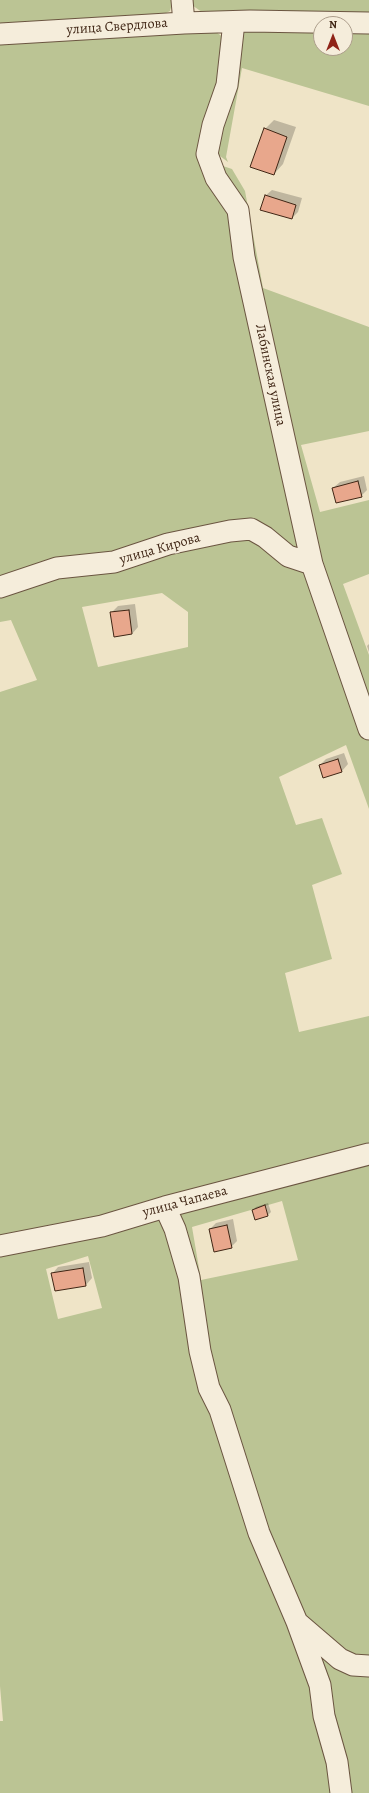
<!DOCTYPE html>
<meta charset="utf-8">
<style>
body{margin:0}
#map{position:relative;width:369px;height:1793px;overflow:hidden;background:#efe4c7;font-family:Alegreya,serif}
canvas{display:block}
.north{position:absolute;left:313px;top:16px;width:40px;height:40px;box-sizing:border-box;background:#f5eddb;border:1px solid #ac9d8b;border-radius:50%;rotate:0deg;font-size:11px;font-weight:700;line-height:16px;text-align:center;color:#3f2514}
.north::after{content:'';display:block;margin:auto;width:14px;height:18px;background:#8f2418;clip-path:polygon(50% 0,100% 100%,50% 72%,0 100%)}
</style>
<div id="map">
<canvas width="369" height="1793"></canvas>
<div class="north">N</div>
</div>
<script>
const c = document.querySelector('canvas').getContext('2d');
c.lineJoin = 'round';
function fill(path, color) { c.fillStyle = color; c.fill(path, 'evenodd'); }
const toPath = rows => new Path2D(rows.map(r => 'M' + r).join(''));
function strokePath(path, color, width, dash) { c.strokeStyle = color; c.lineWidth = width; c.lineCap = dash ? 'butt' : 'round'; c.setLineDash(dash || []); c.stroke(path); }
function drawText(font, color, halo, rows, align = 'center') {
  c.font = font + ' Alegreya,serif'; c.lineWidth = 4; c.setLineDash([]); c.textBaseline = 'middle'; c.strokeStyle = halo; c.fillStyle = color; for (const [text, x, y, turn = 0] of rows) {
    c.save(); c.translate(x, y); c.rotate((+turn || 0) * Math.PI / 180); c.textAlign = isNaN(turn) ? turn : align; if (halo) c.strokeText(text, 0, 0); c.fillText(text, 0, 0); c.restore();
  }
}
const green = toPath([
 [0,0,173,0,170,11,158,17,0,29],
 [189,0,369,0,369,15,209,17,189,3],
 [249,26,321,26,321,48,345,48,345,26,369,26,369,106,242,68,226,157,228,162,216,153,237,43],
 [211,28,224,38,226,50,201,142,234,216,307,558,261,531,0,584,0,41],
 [217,164,232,169,245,191,263,288,369,327,369,431,301,445,320,512,369,500,369,574,343,584,369,655,369,715,312,546],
 [251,532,311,569,369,737,369,809,346,745,279,777,296,825,322,818,342,874,312,885,332,959,285,973,299,1032,369,1016,369,1152,0,1241,0,692,37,680,11,620,0,622,0,589],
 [162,593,188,612,188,647,98,667,82,607],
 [369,1157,369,1793,0,1793,0,1721,3,1721,0,1686,0,1251],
 [282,1201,298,1260,201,1280,192,1227],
 [88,1256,102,1308,58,1319,46,1269]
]);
const shadow = toPath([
 [274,120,296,127,283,164,274,174,265,129],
 [272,190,302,198,298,212,292,218,265,196],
 [364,476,367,490,361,496,333,488,340,482],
 [135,604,138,627,132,634,111,613,118,606],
 [369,644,369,652,367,646],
 [344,753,348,764,342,771,324,777,320,765,326,759],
 [268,1203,271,1212,268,1215,256,1219,253,1210,256,1207],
 [233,1219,237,1241,231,1247,210,1229,216,1223],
 [89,1262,92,1278,86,1285,52,1274,58,1267]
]);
const building = toPath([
 [264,128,287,137,274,175,250,167,264,128],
 [265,195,296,205,292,219,260,210,265,195],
 [358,481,362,497,336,503,332,488,358,481],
 [129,610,132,634,114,637,110,612,129,610],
 [338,759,342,772,323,778,319,765,338,759],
 [265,1205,268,1216,255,1220,252,1210,265,1205],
 [227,1225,232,1248,214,1252,209,1229,227,1225],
 [83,1268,86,1286,55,1291,51,1273,83,1268]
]);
const minor = toPath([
 [182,0,184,23],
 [234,22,227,85,213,125,207,154,216,178,238,210,244,257,312,564,369,729],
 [0,34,184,23,250,21,369,23],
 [0,587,57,568,114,562,168,544,230,531,251,529,265,537,288,556,312,564],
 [165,1207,175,1229,189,1277,200,1351,209,1388,220,1410,259,1533,297,1622,320,1685,324,1716,337,1762,341,1793],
 [0,1246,102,1226,165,1207,369,1154],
 [298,1623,340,1659,353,1665,369,1666]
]);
const streetNames = [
 ["улица Свердлова",117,27,-4],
 ["Лабинская улица",270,375,78],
 ["улица Кирова",160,549,-16],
 ["улица Чапаева",185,1202,-15]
];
fill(green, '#bbc494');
fill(shadow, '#0003');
fill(building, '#e8a78c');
strokePath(building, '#3f2514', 1);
strokePath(minor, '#6b5541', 23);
strokePath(minor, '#f5eddb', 21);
drawText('14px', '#3f2514', '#f5eddb', streetNames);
</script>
